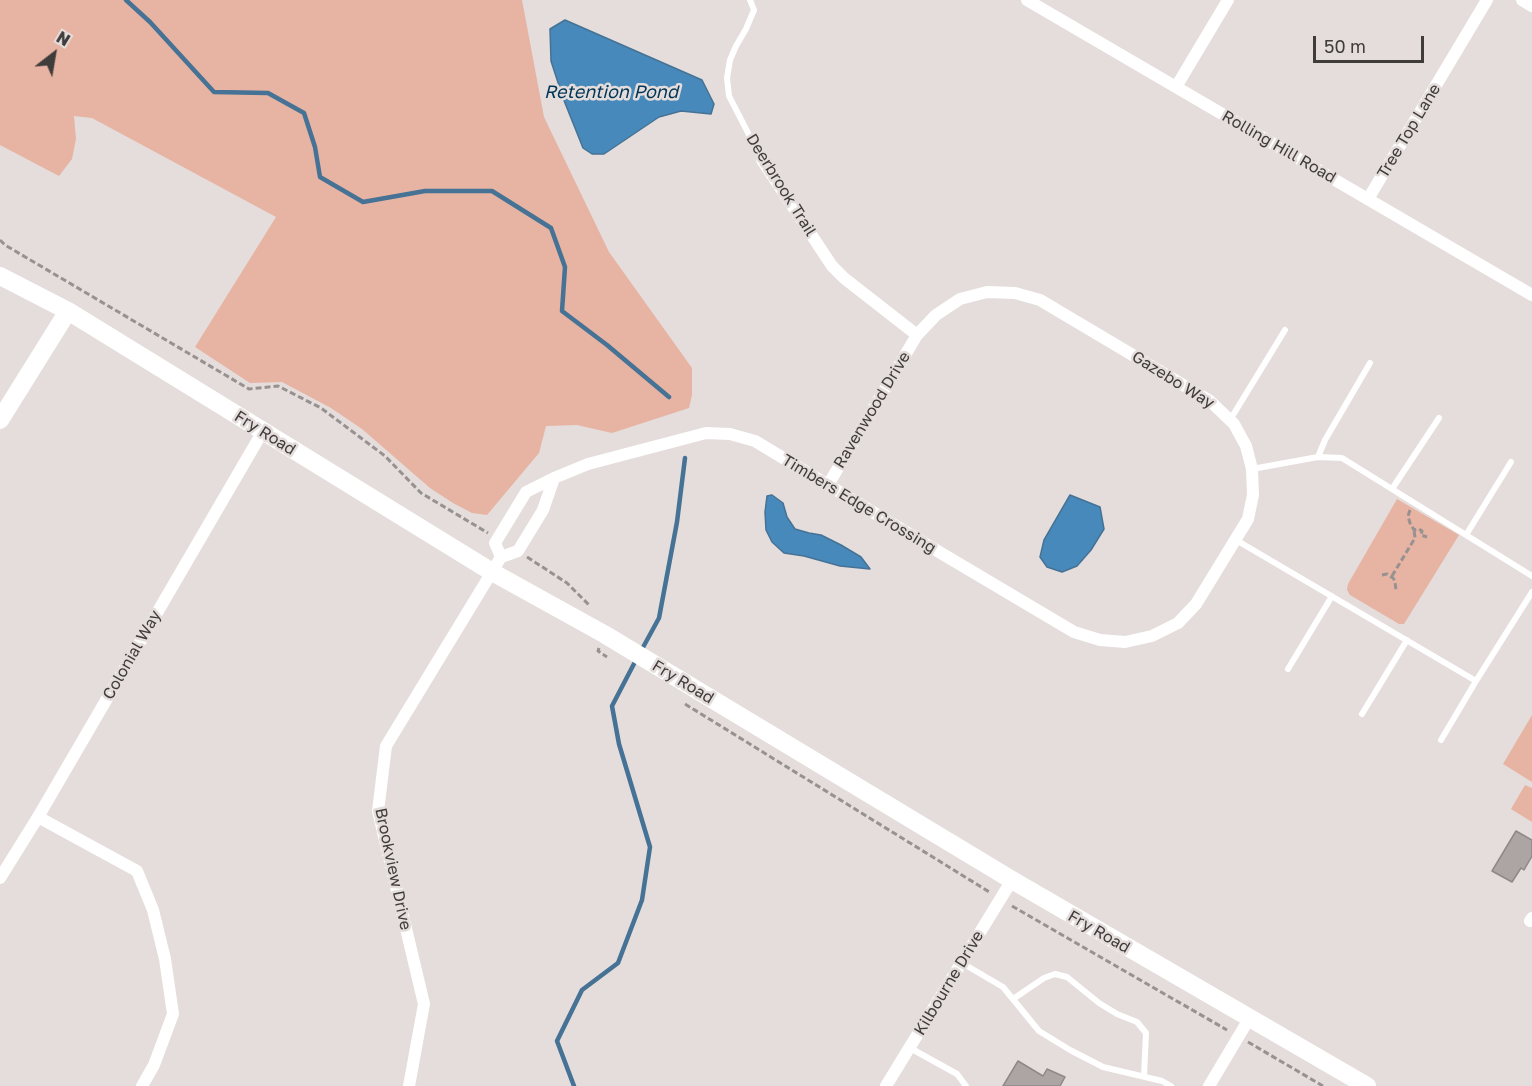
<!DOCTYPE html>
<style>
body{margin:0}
#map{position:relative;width:1532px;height:1086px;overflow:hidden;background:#e4dddb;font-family:"Golos Text",sans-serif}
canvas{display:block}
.north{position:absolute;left:24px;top:24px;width:60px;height:60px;-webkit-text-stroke:4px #e4dddb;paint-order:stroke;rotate:31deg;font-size:16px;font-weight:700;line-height:24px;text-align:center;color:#3f3c3b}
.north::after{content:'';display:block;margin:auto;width:21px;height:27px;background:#3f3c3b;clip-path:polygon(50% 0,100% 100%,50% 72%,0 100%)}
.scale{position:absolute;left:1313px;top:36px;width:111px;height:27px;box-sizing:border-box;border:3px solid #3f3c3b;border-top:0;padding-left:8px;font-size:18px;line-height:21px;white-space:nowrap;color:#3f3c3b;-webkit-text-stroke:4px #e4dddb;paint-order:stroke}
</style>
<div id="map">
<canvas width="1532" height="1086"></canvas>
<div class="north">N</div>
<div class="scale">50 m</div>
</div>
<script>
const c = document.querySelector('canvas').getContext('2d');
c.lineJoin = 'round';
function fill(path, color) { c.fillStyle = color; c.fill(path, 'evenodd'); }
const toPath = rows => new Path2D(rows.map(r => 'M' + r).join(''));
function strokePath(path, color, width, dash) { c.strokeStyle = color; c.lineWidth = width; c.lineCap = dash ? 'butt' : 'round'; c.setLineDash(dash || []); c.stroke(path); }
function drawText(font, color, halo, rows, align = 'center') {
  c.font = font + ' "Golos Text",sans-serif'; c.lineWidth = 5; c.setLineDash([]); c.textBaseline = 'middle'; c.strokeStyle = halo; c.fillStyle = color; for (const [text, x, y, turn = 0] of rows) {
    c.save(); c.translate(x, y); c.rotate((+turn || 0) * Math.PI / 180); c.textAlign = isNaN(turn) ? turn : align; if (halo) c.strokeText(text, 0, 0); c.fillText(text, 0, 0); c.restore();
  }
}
const green = toPath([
 [0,0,522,0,544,117,609,252,692,368,692,395,689,408,612,433,577,425,546,426,539,453,487,515,472,513,453,503,430,488,362,429,331,408,282,382,250,383,195,347,276,217,92,118,74,116,76,139,72,159,59,176,0,145],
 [1397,499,1459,535,1404,624,1399,624,1350,595,1347,590,1348,584],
 [1532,715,1532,782,1503,764],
 [1525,785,1532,788,1532,822,1511,809]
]);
const water = toPath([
 [565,20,702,80,714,104,711,114,681,111,659,117,604,154,592,154,583,148,563,98,551,61,550,29,565,20],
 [772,495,783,503,787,517,795,529,809,533,821,535,841,545,861,557,870,569,840,566,804,556,784,553,772,542,766,530,765,512,767,496,772,495],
 [1070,495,1100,507,1104,529,1091,550,1077,566,1062,572,1047,567,1040,557,1044,540,1070,495]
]);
const stream = toPath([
 [126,0,150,22,214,92,268,93,304,113,315,147,320,177,363,202,425,191,492,191,551,228,565,267,562,311,607,345,669,397],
 [641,651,659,618,677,522,685,458],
 [574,1086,557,1041,582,990,618,963,642,900,650,847,619,744,612,706,637,658]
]);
const building = toPath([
 [1516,831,1532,840,1532,856,1524,870,1521,868,1512,882,1492,871,1516,831],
 [1018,1061,1043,1076,1047,1069,1065,1077,1060,1086,1003,1086,1018,1061]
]);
const path = toPath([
 [0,240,5,245,249,389,278,386,321,408,385,456,421,493,488,533],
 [1410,510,1408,516,1410,523,1414,530,1419,529,1422,531,1421,535,1427,537],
 [527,557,567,583,590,606],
 [1382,575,1387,574,1393,578,1395,581,1396,591],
 [1392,576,1415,538,1414,530],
 [599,648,598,651,607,657],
 [685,704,991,893],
 [1012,906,1227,1030],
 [1248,1042,1323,1086]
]);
const lane = toPath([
 [750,0,754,10,746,29,736,46,730,60,727,78,729,96,762,160],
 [1230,420,1285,330],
 [1318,457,1325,440,1370,363],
 [1252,469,1318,457,1342,458,1532,576],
 [1392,489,1439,418],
 [1466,535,1511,462],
 [1236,540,1476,681,1532,592],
 [1288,669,1332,596],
 [1362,714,1407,640],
 [1441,740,1476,681],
 [962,963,1003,987,1039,1031,1070,1050,1103,1067,1162,1081,1171,1086],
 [1013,999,1044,978,1055,974,1067,977,1099,1003,1117,1014,1137,1022,1146,1033,1144,1076],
 [910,1048,957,1074,966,1086]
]);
const street = toPath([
 [1027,0,1532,295],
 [1522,0,1532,6],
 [1176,87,1228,0],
 [762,160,832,266,844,278,917,335],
 [1368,199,1487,0],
 [501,557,495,543,526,492,554,478,588,464,706,433,730,434,755,441,924,543,1074,632,1100,640,1125,642,1152,636,1178,623,1196,604,1248,519,1253,495,1252,469,1246,446,1234,424,1210,401,1040,300,1015,293,987,292,960,299,936,315,917,335,828,485],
 [38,817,137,871,153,910,165,959,173,1014,154,1065,142,1086],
 [0,878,38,817,263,431],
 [1530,921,1532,918],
 [409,1086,424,1004,378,811,386,746,501,557,518,551,543,510,554,478],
 [886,1086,1012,880],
 [1209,1086,1249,1019]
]);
const secondary = toPath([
 [0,276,68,311,492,572,604,634,1012,880,1367,1086],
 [0,420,68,311]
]);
const streetNames = [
 ["Tree Top Lane",1409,131,-59],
 ["Rolling Hill Road",1279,147,30],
 ["Deerbrook Trail",781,185,58],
 ["Gazebo Way",1173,380,32],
 ["Ravenwood Drive",872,410,-59],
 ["Fry Road",265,433,32],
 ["Timbers Edge Crossing",859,504,31],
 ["Colonial Way",132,655,-60],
 ["Fry Road",683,682,31],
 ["Brookview Drive",393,869,78],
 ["Fry Road",1099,932,30],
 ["Kilbourne Drive",949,983,-59]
];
const waterNames = [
 ["Retention Pond",611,92]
];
fill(green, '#e7b3a2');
fill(water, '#4889bb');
strokePath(water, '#457295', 1.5);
strokePath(stream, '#457295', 4.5);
fill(building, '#aca5a3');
strokePath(building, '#8f8886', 1.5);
strokePath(path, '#979291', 3, [6, 3]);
strokePath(lane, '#fff', 6);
strokePath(street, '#fff', 12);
strokePath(secondary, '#fff', 18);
drawText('16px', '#3f3c3b', '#e4dddb', streetNames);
drawText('italic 18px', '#003658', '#e4dddb', waterNames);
</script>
